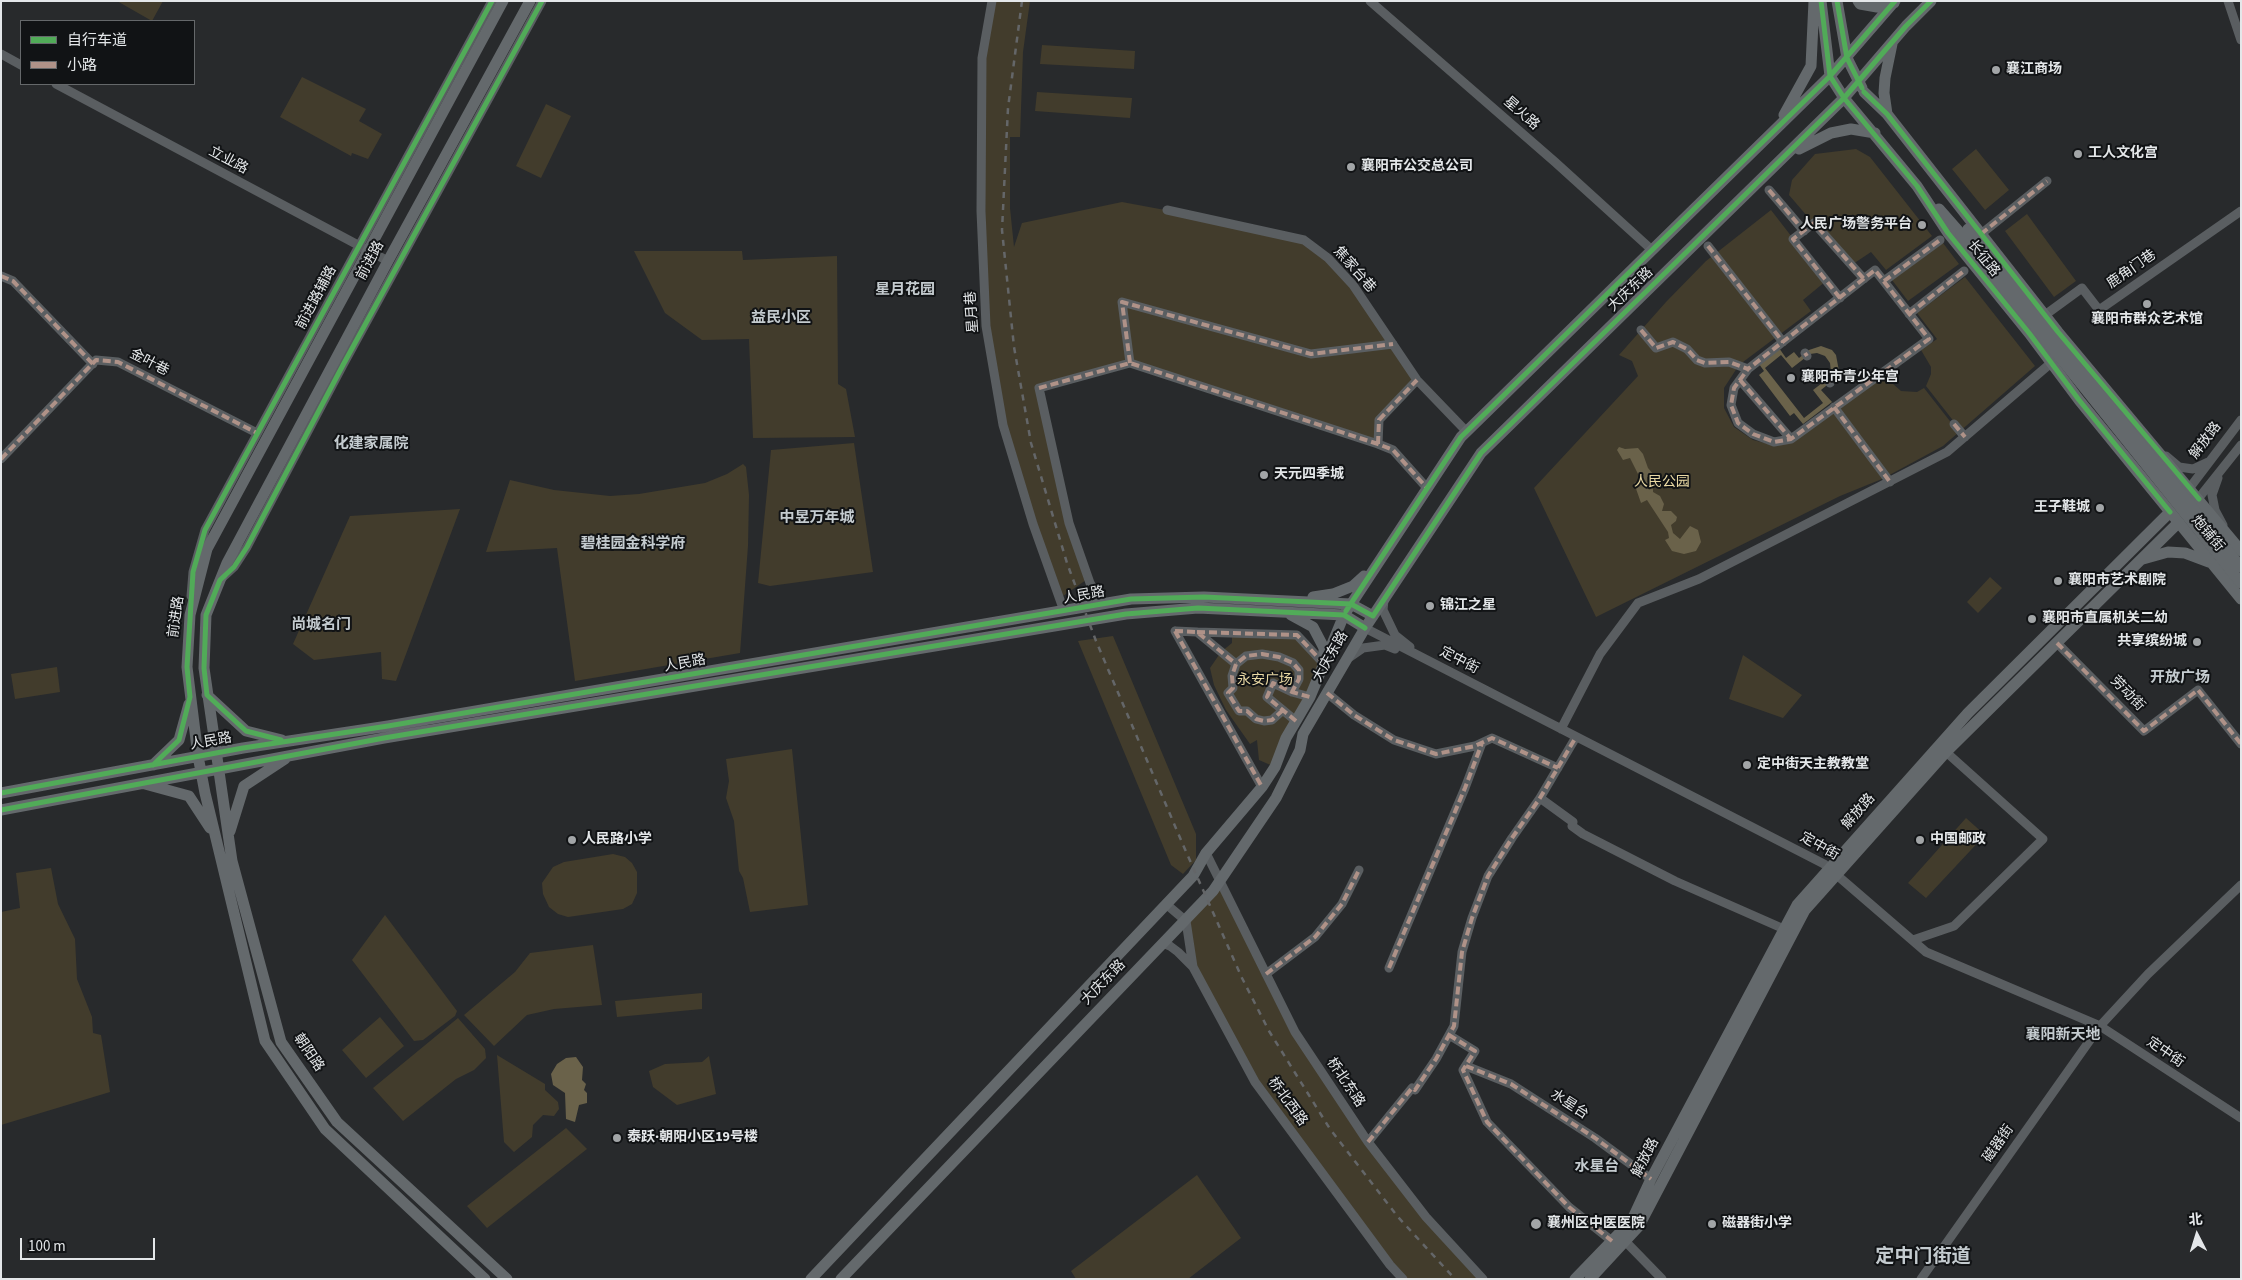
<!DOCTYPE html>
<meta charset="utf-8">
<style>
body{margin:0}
#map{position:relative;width:2242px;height:1280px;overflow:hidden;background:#282a2c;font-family:"Source Sans 3","Noto Sans SC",sans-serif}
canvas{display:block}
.frame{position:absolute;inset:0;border:2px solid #e4e7e9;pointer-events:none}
.legend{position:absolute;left:20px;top:20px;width:175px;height:65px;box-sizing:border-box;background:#111315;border:1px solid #65686a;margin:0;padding:6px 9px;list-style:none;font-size:15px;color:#e4e7e9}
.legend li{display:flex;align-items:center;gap:10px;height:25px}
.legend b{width:25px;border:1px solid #65686a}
.north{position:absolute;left:2172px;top:1210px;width:50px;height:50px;-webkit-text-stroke:4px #111315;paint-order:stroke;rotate:355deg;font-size:14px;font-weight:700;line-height:20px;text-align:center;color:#e4e7e9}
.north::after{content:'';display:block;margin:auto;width:18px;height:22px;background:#e4e7e9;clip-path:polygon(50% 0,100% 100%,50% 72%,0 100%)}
.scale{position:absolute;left:20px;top:1238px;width:135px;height:22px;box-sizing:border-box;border:2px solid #e4e7e9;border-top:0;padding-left:6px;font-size:15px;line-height:18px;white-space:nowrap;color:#e4e7e9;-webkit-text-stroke:4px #111315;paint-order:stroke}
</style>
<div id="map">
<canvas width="2242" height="1280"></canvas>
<div class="frame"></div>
<ul class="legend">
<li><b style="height:6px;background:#51ab58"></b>自行车道</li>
<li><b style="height:6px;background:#af9288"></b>小路</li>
</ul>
<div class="north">北</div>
<div class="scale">100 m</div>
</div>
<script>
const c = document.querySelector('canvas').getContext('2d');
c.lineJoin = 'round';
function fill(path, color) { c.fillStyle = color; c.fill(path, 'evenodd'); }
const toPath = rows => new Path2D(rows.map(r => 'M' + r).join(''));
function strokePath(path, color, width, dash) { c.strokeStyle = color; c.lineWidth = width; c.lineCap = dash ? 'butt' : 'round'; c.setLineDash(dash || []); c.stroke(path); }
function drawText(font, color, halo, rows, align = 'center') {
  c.font = font + ' "Source Sans 3","Noto Sans SC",sans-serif'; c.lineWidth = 4; c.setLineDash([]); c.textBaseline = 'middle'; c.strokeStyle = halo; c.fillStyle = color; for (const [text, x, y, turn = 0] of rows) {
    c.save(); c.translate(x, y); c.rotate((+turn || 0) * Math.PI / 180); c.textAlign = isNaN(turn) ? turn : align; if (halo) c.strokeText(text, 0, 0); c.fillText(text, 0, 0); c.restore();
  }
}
const green = toPath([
 [117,1,163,1,152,21],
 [996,1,1030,1,1023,52,1020,137,1010,137,1010,208,1014,247,1022,223,1122,202,1235,223,1304,240,1353,285,1417,380,1380,420,1378,444,1130,363,1039,388,1069,523,1089,578,1060,598,1003,425,986,326,984,59],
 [1042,45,1135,51,1134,69,1040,64],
 [302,77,366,109,359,121,382,134,368,159,352,153,351,156,280,117],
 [1037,92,1132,98,1130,118,1035,111],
 [546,104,571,116,541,178,516,166],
 [1856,149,1870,157,1932,236,1886,270,1871,252,1850,266,1789,195,1792,180,1815,154],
 [1976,149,2009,190,1985,210,1952,169],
 [1771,210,1826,281,1803,300,1811,311,1739,365,1724,388,1724,408,1734,427,1753,440,1776,446,1795,440,1884,376,1901,391,1917,392,1924,388,1953,425,1955,423,1926,386,1931,374,1931,367,1921,350,1937,339,1917,313,1965,277,2035,366,1943,446,1882,479,1840,496,1596,617,1534,488,1638,376,1632,361,1619,355,1666,302,1706,261],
 [2027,214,2076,281,2054,297,2005,231],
 [1943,243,1959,264,1908,301,1892,280],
 [634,251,742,251,743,260,837,256,838,384,846,389,855,437,753,438,749,339,702,340,665,313],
 [854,443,873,572,770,586,758,583,771,450],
 [743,464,746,467,749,495,748,546,740,653,575,681,557,548,486,552,510,480,554,490,610,496,639,494,705,483,727,474],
 [460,509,396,681,382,679,381,652,314,660,293,644,350,516],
 [1990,577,2002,588,1978,613,1967,602],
 [1232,633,1297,635,1325,665,1275,767,1259,760,1257,740,1250,744,1226,710,1214,685,1210,668,1221,652,1232,643],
 [1113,636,1196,834,1196,860,1183,874,1171,865,1078,641],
 [1743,655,1802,695,1783,718,1729,699],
 [57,667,60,692,15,699,11,674],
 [792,749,808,905,750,912,743,878,739,871,734,821,726,798,729,781,726,759],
 [1966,818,1985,835,1926,898,1908,883],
 [613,854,625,857,632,863,637,872,637,893,632,904,623,909,568,917,558,914,549,907,543,894,542,883,553,867,564,862],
 [51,868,58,904,75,939,77,979,92,1017,93,1033,101,1035,110,1092,1,1125,1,912,20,908,16,873],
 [1219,880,1295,1032,1368,1142,1483,1279,1403,1279,1255,1082,1193,967,1186,921],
 [385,915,457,1011,455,1016,423,1040,414,1041,352,960],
 [593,945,602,1005,554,1009,527,1015,494,1046,464,1015,515,972,530,953],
 [702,993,702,1009,617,1017,615,1001],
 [380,1017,404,1046,366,1078,342,1050],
 [458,1018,485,1049,486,1058,474,1070,456,1079,403,1121,373,1088],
 [497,1055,545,1084,545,1090,558,1102,559,1109,554,1116,543,1115,533,1125,532,1137,514,1152,504,1142],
 [709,1056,716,1094,677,1105,653,1087,649,1071,665,1064,702,1062],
 [566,1128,587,1149,487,1228,467,1206],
 [1197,1175,1241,1238,1188,1279,1076,1279,1071,1271]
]);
const water = toPath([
 [1821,346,1832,350,1836,355,1839,371,1837,377,1821,390,1832,402,1803,424,1794,413,1790,416,1759,375,1764,371,1759,364,1779,348,1786,358,1794,352,1799,358,1809,350],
 [1817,353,1825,356,1830,363,1831,372,1830,377,1813,390,1823,403,1804,418,1765,368,1781,355,1792,368,1810,354],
 [1619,447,1625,449,1638,448,1643,454,1648,468,1654,475,1647,477,1647,482,1653,487,1653,492,1660,496,1664,504,1662,511,1671,511,1677,517,1676,521,1671,525,1673,533,1680,539,1690,526,1698,530,1701,542,1696,551,1684,554,1672,551,1665,540,1669,538,1668,532,1647,500,1641,503,1634,483,1641,480,1630,458,1623,460,1617,450],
 [576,1057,583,1067,582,1080,586,1084,584,1090,587,1093,587,1103,579,1105,575,1122,566,1119,565,1093,553,1085,551,1074,557,1064,566,1058]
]);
const minor = toPath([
 [992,1,982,58,981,211,986,326,1003,425,1033,524,1064,611],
 [1370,1,1555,162,1652,250],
 [2228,1,2241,40],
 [1,54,21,65],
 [56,84,388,261],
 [1769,190,1804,231],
 [1167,210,1304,240,1328,258,1353,285,1417,380,1467,432],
 [1981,234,2047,181],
 [1708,246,1783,342],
 [1,276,13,281,93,364],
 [1884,281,1940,240],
 [1840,298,1793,239,1814,223,1864,279],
 [1909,314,1964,271],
 [2045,315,2082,288,2099,310,2241,211],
 [1641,330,1656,348,1673,342,1687,349,1697,360,1705,363,1729,362,1748,369,1875,270,1929,339,1791,439,1774,442,1753,434,1738,423,1731,405,1734,388,1748,369],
 [1805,353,1807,356],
 [1130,363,1122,302,1311,354,1393,344],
 [1827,379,1830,383],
 [1740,380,1791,439],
 [1834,407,1890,482],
 [1954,424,1965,437],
 [1378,444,1379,420,1417,380],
 [2166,456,2179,467,2193,469,2208,462],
 [1,459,96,360,118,362,257,433],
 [2218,478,2212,495,2215,510,2223,525],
 [2185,494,2241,420],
 [2194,504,2241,445],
 [222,578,234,567,247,547,343,365,542,1],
 [191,596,193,572,205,530,492,1],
 [1384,600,1383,610,1395,635,1410,647],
 [1102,604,1090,583,1069,523,1039,388,1130,363,1378,444,1393,450,1427,488],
 [1365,628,1824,864,1926,952,2100,1026,2241,1118],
 [1175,631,1262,787],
 [1175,631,1197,632,1236,664],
 [1197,632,1297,635,1325,665],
 [2057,643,2144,731,2198,690,2241,744],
 [1350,657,1363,648,1385,645,1395,649],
 [1327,693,1354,715,1394,740,1436,754,1475,746,1492,738,1558,768],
 [1283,710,1272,720,1264,721,1256,719,1247,711,1239,711,1228,693,1233,688,1232,676,1236,664,1246,656,1262,654,1279,657,1293,663,1299,670,1299,679,1292,692],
 [1296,721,1267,697,1273,683,1292,692,1310,697],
 [1561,729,1600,654,1638,603,1699,579,1947,452,2051,363],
 [1540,798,1573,822,1572,826,1583,834,1675,881,1784,929],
 [1206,853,1295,1032,1368,1142,1426,1217,1483,1279],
 [1166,904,1186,921,1193,967,1255,1082,1390,1265,1403,1279],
 [1913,940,1954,926,2043,839,1946,752],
 [1163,943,1170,946,1178,952,1193,967],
 [1389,968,1465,788,1482,743],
 [1266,974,1315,937,1342,904,1359,870],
 [1449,1035,1475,1051,1463,1070,1487,1122,1569,1207,1612,1241],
 [1466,1066,1511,1084,1595,1138,1651,1179],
 [1368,1142,1412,1088,1415,1090,1436,1059,1454,1026,1462,952,1472,918,1488,876,1512,838,1540,798,1576,737],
 [1625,1241,1662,1279],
 [1921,1279,2100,1026,2148,974,2241,885]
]);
const major = toPath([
 [1821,1,1830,76,1844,98,1917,186,1948,233,2029,333,2079,400,2241,599],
 [1837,1,1847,58,1862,88],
 [1858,1,1860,4,1877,7,1894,3],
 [1864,92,1887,114,2058,332,2241,551],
 [1887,114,1884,93,1885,78,1892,44],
 [1784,115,1811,66,1814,1],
 [1799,149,1831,133,1851,129,1875,133],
 [1939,209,1961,234],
 [2143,559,2168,552,2185,553,2209,562],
 [1313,597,1333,594,1353,586,1364,576],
 [1291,615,1313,627,1324,648,1324,661],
 [207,695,246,731,282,740],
 [153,765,179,740,189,704],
 [145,784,189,796,210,828],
 [1,793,243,748,388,726,1131,599,1204,597,1351,604,1373,616],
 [1,810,384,738,1126,614,1198,608,1344,615,1365,628],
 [230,831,244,786,285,759],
 [485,1279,325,1129,265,1041,205,793,198,756,187,667,190,615,207,549,503,1],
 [507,1279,337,1122,281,1042,232,861,204,668,206,615,227,563,388,261,530,1],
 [811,1279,1193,876,1206,853,1262,787,1275,767,1286,738,1310,697,1344,615,1461,437,1830,76,1895,1],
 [841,1279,1213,891,1276,798,1300,750,1303,734,1365,628,1481,453,1844,98,1906,26,1931,1],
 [1575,1279,1632,1220,1651,1179,1797,905,1968,713,2170,512],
 [1590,1279,1639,1226,1805,910,1946,752,2178,523]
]);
const rail = toPath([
 [1022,1,1008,108,1002,230,1014,347,1031,443,1067,563,1096,641,1184,847,1242,978,1269,1031,1330,1129,1398,1217,1455,1279]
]);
const majorBridge = toPath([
 [1968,229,2065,352,2241,567],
 [1961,234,2241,583]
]);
const quiet = toPath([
 [1769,190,1804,231],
 [1981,234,2047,181],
 [1708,246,1783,342],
 [1,276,13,281,93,364],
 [1884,281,1940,240],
 [1840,298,1793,239,1814,223,1864,279],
 [1909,314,1964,271],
 [1641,330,1656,348,1673,342,1687,349,1697,360,1705,363,1729,362,1748,369,1875,270,1929,339,1791,439,1774,442,1753,434,1738,423,1731,405,1734,388,1748,369],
 [1805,353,1807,356],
 [1130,363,1122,302,1311,354,1393,344],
 [1827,379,1830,383],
 [1740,380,1791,439],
 [1039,388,1130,363,1378,444,1393,450,1427,488],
 [1834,407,1890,482],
 [1954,424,1965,437],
 [1378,444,1379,420,1417,380],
 [1,459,96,360,118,362,257,433],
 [1175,631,1262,787],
 [1175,631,1197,632,1236,664],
 [1197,632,1297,635,1325,665],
 [2057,643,2144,731,2198,690,2241,744],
 [1327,693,1354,715,1394,740,1436,754,1475,746,1492,738,1558,768],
 [1283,710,1272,720,1264,721,1256,719,1247,711,1239,711,1228,693,1233,688,1232,676,1236,664,1246,656,1262,654,1279,657,1293,663,1299,670,1299,679,1292,692],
 [1296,721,1267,697,1273,683,1292,692,1310,697],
 [1389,968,1465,788,1482,743],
 [1266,974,1315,937,1342,904,1359,870],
 [1449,1035,1475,1051,1463,1070,1487,1122,1569,1207,1612,1241],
 [1466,1066,1511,1084,1595,1138,1651,1179],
 [1368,1142,1412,1088,1415,1090,1436,1059,1454,1026,1462,952,1472,918,1488,876,1512,838,1540,798,1576,737]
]);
const cycleway = toPath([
 [1821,1,1830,76,1844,98,1917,186,1948,233,2029,333,2079,400,2170,512],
 [1837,1,1847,58,1862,88],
 [1864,92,1887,114,2058,332,2199,499],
 [1346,611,1461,437,1830,76,1895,1],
 [281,740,246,731,207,695,204,668,206,615,220,580,234,567,247,547,343,365,542,1],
 [153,765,179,740,190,697,187,667,193,572,205,530,492,1],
 [1,793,243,748,388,726,1131,599,1204,597,1351,604,1373,616,1481,453,1844,98,1906,26,1931,1],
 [1,810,384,738,1126,614,1198,608,1344,615,1365,628]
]);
const markers = [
 [1996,70,5,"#a2a5a7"],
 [2078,154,5,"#a2a5a7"],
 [1351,167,5,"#a2a5a7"],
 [1922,225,5,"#a2a5a7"],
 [2147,304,5,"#a2a5a7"],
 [1791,378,5,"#a2a5a7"],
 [1264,475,5,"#a2a5a7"],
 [2100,508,5,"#a2a5a7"],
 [2058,581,5,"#a2a5a7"],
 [1430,606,5,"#a2a5a7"],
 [2032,619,5,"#a2a5a7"],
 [2197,642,5,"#a2a5a7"],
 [1747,765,5,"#a2a5a7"],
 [572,840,5,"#a2a5a7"],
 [1920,840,5,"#a2a5a7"],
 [617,1138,5,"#a2a5a7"],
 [1536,1224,6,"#a2a5a7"],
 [1712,1224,5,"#a2a5a7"]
];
const poiNames = [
 ["襄江商场",2006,70],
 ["工人文化宫",2088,154],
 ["襄阳市公交总公司",1361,167],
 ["人民广场警务平台",1912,225,"right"],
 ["襄阳市群众艺术馆",2147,320,"center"],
 ["襄阳市青少年宫",1801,378],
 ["天元四季城",1274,475],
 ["王子鞋城",2090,508,"right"],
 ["襄阳市艺术剧院",2068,581],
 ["锦江之星",1440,606],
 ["襄阳市直属机关二幼",2042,619],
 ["共享缤纷城",2187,642,"right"],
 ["定中街天主教教堂",1757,765],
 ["人民路小学",582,840],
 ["中国邮政",1930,840],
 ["泰跃·朝阳小区19号楼",627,1138],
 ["襄州区中医医院",1547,1224],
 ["磁器街小学",1722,1224]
];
const streetNames = [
 ["星火路",1521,114,41],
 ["立业路",228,161,28],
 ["长征路",1983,259,51],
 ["前进路",371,261,-62],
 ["焦家台巷",1354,270,49],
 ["鹿角门巷",2132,270,-35],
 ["大庆东路",1631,290,-44],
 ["前进路辅路",317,298,-62],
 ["星月巷",973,312,-94],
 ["金叶巷",149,363,27],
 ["解放路",2206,441,-53],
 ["炮铺街",2207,534,50],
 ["人民路",1084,596,-10],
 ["前进路",177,617,-82],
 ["大庆东路",1331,657,-60],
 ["定中街",1459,661,27],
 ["人民路",685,664,-10],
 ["劳动街",2127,694,46],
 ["人民路",211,742,-10],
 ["解放路",1859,812,-49],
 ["定中街",1819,847,29],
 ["大庆东路",1104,983,-46],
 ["朝阳路",308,1053,56],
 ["定中街",2165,1053,34],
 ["桥北东路",1345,1083,56],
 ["桥北西路",1287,1102,54],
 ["水星台",1569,1105,33],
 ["磁器街",1999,1144,-55],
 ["解放路",1646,1158,-63]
];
const parkNames = [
 ["人民公园",1662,483],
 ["永安广场",1265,681]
];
const neighbourhoodNames = [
 ["星月花园",905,291],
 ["益民小区",781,319],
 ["化建家属院",371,445],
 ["中昱万年城",817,519],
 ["碧桂园金科学府",633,545],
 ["尚城名门",321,626],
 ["开放广场",2180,679],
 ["襄阳新天地",2063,1036],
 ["水星台",1597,1168]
];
const districtNames = [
 ["定中门街道",1923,1258]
];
fill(green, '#423c2c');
fill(water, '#6a624a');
strokePath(minor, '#5a5e61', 9);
strokePath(major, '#64696c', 11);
strokePath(rail, '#646668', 2.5, [6, 6]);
strokePath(majorBridge, '#64696c', 11);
strokePath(quiet, '#af9288', 4, [8, 4]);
strokePath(cycleway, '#51ab58', 5);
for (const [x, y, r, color] of markers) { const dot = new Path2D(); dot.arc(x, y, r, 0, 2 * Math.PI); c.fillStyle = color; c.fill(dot); strokePath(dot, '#111315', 2); }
drawText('bold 14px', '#e4e7e9', '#111315', poiNames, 'left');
drawText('14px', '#e4e7e9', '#111315', streetNames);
drawText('14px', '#ead9a4', '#111315', parkNames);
drawText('bold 15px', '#c4cbcf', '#111315', neighbourhoodNames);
drawText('bold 19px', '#c4cbcf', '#111315', districtNames);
</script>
